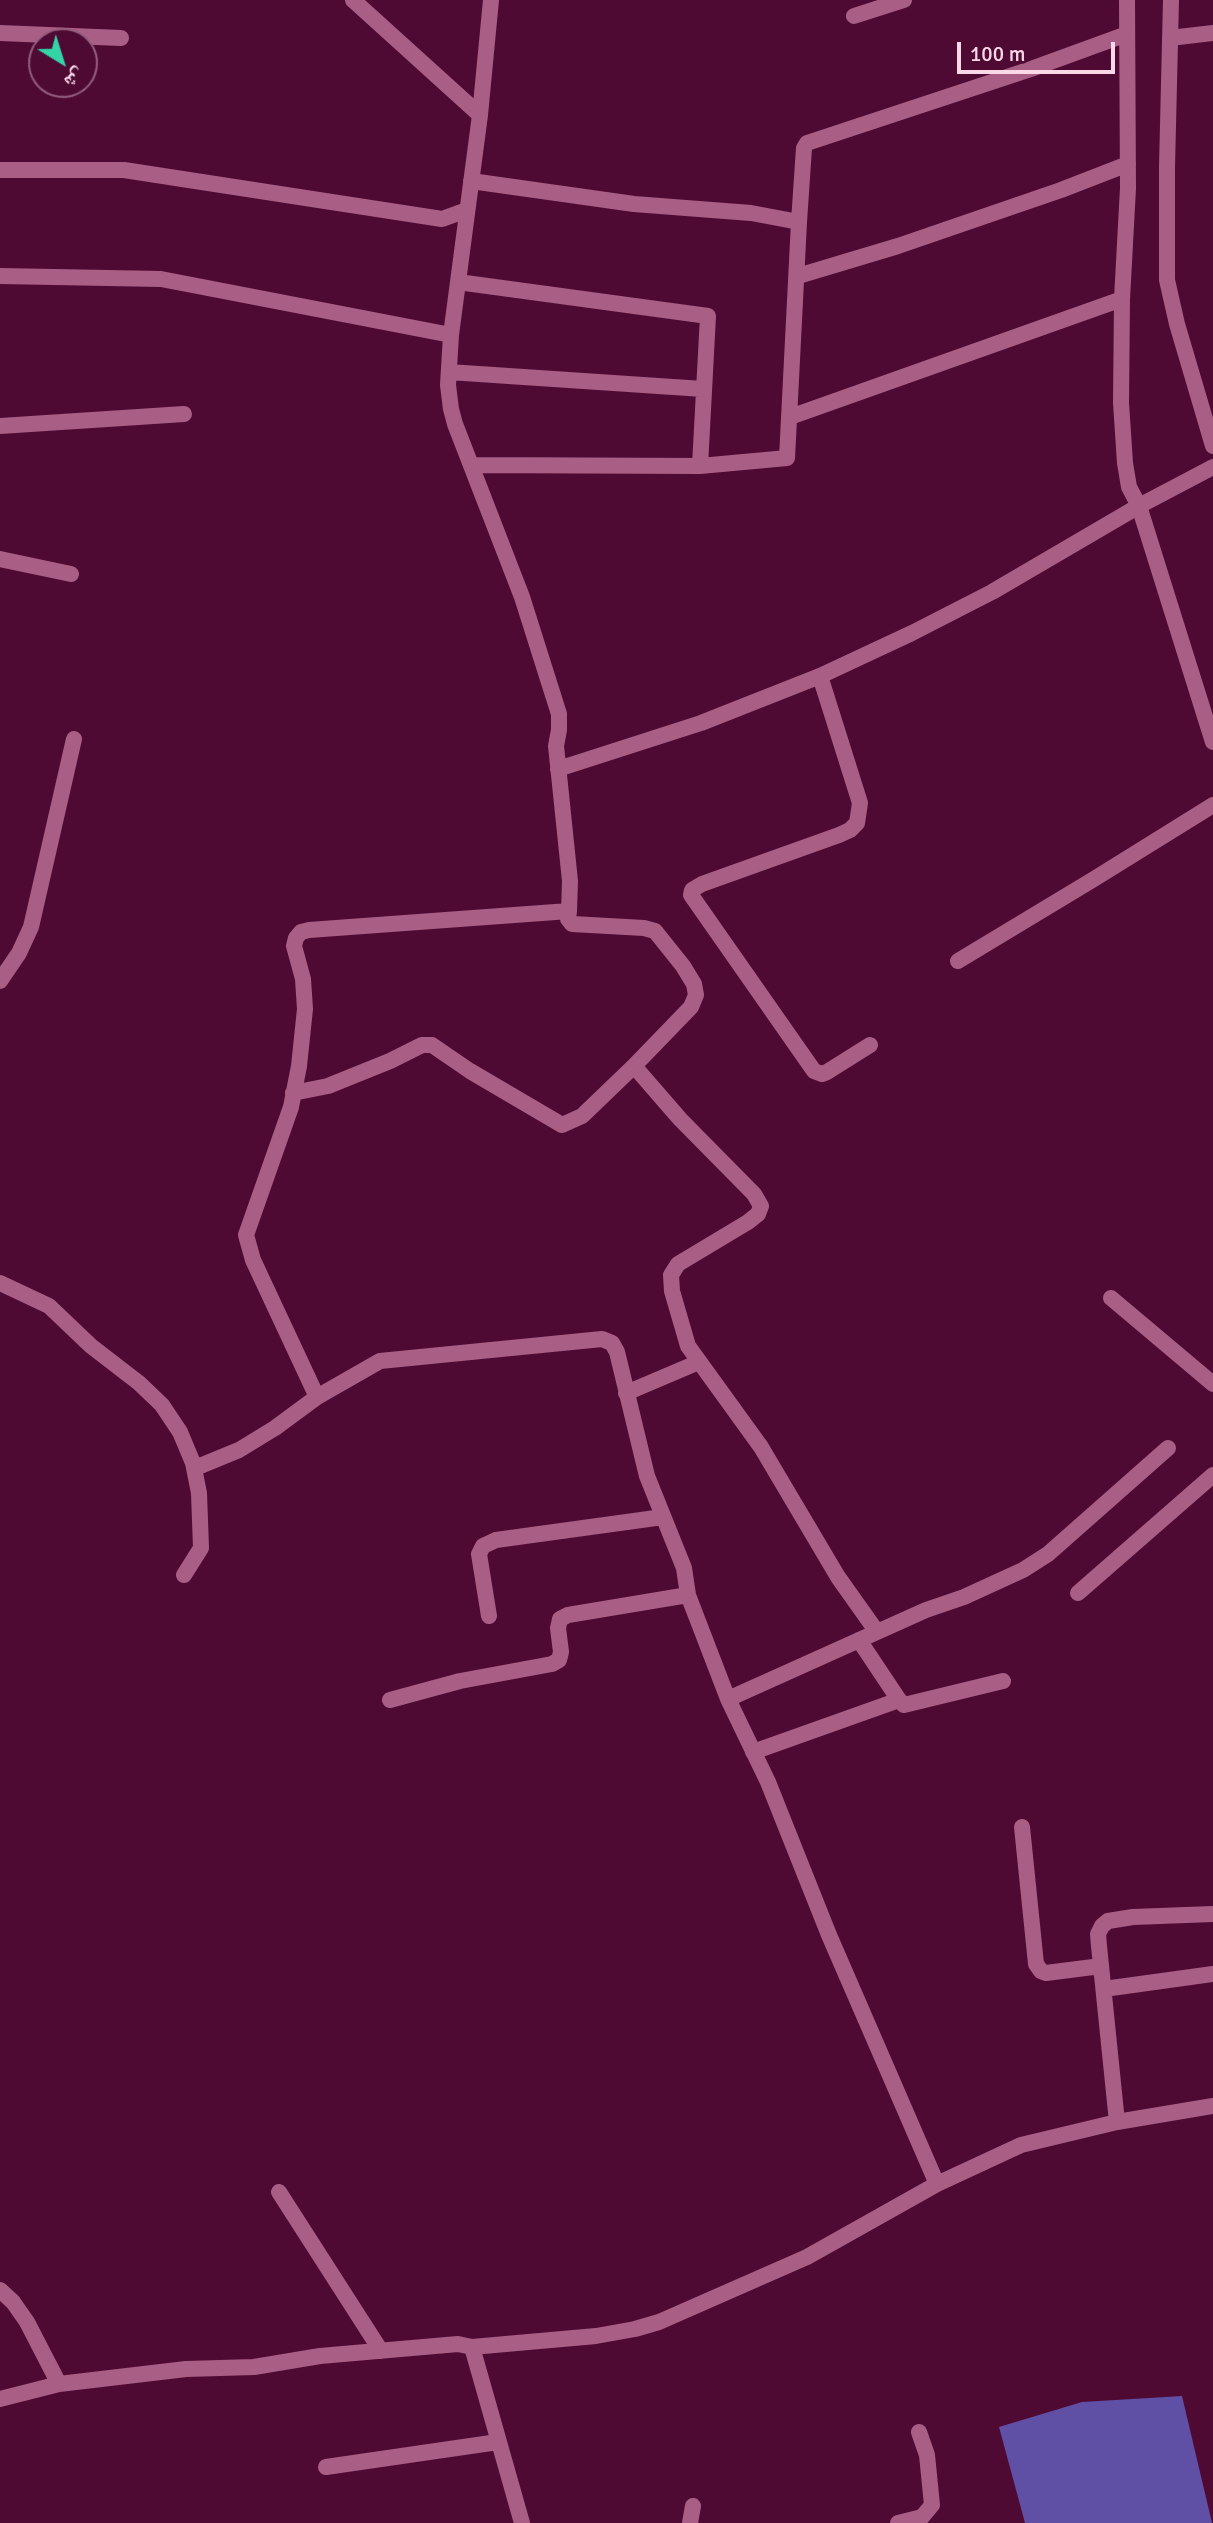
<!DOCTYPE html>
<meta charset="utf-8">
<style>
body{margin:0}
#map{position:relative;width:1213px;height:2523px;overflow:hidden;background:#4f0a34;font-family:Signika,"Noto Naskh Arabic",sans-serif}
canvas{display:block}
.north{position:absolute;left:28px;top:28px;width:70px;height:70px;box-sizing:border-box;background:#4f0a34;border:2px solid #935c7c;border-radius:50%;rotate:142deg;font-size:19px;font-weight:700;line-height:28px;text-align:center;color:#fad8e8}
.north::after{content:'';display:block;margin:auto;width:24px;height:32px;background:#35d4a7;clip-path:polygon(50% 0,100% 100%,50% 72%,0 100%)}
.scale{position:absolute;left:957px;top:42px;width:158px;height:32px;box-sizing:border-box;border:4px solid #fad8e8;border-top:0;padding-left:9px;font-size:21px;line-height:24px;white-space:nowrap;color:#fad8e8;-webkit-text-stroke:5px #4f0a34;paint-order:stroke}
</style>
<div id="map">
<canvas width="1213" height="2523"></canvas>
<div class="north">ش</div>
<div class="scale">100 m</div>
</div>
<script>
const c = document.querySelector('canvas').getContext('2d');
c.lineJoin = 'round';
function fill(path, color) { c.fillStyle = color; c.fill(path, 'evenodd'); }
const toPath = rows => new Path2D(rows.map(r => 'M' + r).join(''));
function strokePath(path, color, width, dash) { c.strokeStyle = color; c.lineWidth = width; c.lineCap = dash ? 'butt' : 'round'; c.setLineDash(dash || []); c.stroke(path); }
const forest = toPath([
 [1182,2396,1212,2523,1025,2523,999,2427,1082,2402]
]);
const minor = toPath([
 [353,0,480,115],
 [1171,0,1167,167,1167,280,1177,324,1213,446],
 [854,16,904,0],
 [0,33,121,38],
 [1170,38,1213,33],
 [0,170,124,170,442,219,467,210],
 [471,181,634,204,751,213,799,222],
 [0,276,161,279,451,335],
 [798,276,898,246,1061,190,1128,164],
 [458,282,708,316,700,466],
 [1122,299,1128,188,1127,0],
 [449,372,703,389],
 [790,417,1122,299,1121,403,1125,463,1129,487,1139,506,1213,467],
 [0,426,184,414],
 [471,465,700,466,787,458,799,222,804,148,807,143,1031,69,1127,34],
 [0,559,71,574],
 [820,676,860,803,857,823,850,830,839,835,702,884,692,890,691,895,814,1071,822,1074,827,1072,870,1045],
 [558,769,701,723,820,676,912,633,992,592,1139,506,1213,742],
 [569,911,568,919,572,924,644,928,655,931,683,966,694,984,696,995,691,1007,634,1066,680,1119,754,1194,761,1206,758,1214,748,1222,678,1264,671,1275,672,1291,688,1346,761,1447,838,1577,877,1632],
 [958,961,1094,879,1213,805],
 [0,981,19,953,31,927,74,739],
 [293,1093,328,1086,390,1061,422,1045,432,1045,470,1071,562,1125,582,1116,634,1066],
 [0,1283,49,1306,91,1346,139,1383,162,1405,180,1432,193,1463,200,1466,239,1450,275,1428,317,1397,380,1361,602,1339,612,1343,617,1352,647,1476,684,1568,688,1595,728,1699,768,1782,829,1935,937,2184,807,2257,659,2322,635,2329,596,2336,472,2347,458,2344,320,2356,254,2367,186,2369,59,2384,0,2399],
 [1111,1298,1213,1384],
 [626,1393,699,1362],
 [317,1397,253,1260,246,1235,291,1107,299,1066,305,1009,303,979,294,946,296,938,301,932,309,930,569,911,570,881,556,746,559,730,559,714,522,597,455,424,451,409,448,385,451,335,480,115,491,0],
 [184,1575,201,1548,199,1493,193,1463],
 [1078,1593,1213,1475],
 [489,1616,479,1554,483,1546,496,1540,663,1517],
 [728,1699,926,1610,964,1597,1023,1570,1048,1554,1168,1448],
 [390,1700,460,1681,552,1664,559,1660,561,1652,558,1628,560,1619,568,1615,688,1595],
 [899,1700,904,1705,1003,1681],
 [753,1752,899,1700,859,1640],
 [1022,1827,1036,1964,1041,1971,1046,1973,1101,1966],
 [1104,1989,1213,1974],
 [1117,2122,1213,2106],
 [937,2184,1021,2145,1117,2122,1099,1946,1098,1934,1102,1926,1108,1921,1133,1917,1213,1914],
 [279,2192,381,2351],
 [0,2290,13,2302,27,2322,59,2384],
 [472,2347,522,2523],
 [326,2467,498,2442],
 [690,2523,693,2506],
 [898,2523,922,2517,932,2505,927,2455,919,2432]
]);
fill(forest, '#5f50a5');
strokePath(minor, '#a95f85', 16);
</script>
